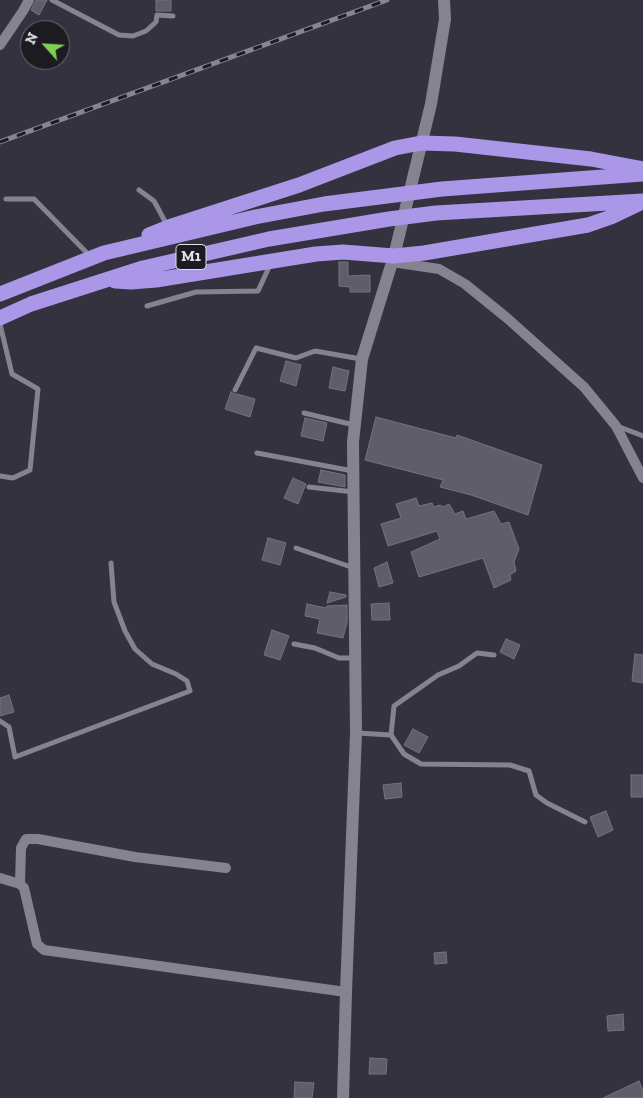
<!DOCTYPE html>
<style>
body{margin:0}
#map{position:relative;width:643px;height:1098px;overflow:hidden;background:#35323f;font-family:"Zilla Slab",serif}
canvas{display:block}
.north{position:absolute;left:20px;top:20px;width:50px;height:50px;box-sizing:border-box;background:#1c1b21;border:1px solid #6b6a71;border-radius:50%;rotate:296deg;font-size:14px;font-weight:700;line-height:20px;text-align:center;color:#e2e0e8}
.north::after{content:'';display:block;margin:auto;width:18px;height:22px;background:#7dd154;clip-path:polygon(50% 0,100% 100%,50% 72%,0 100%)}
</style>
<div id="map">
<canvas width="643" height="1098"></canvas>
<div class="north">N</div>
</div>
<script>
const c = document.querySelector('canvas').getContext('2d');
c.lineJoin = 'round';
function fill(path, color) { c.fillStyle = color; c.fill(path, 'evenodd'); }
const toPath = rows => new Path2D(rows.map(r => 'M' + r).join(''));
function strokePath(path, color, width, dash) { c.strokeStyle = color; c.lineWidth = width; c.lineCap = dash ? 'butt' : 'round'; c.setLineDash(dash || []); c.stroke(path); }
function drawText(font, color, halo, rows, align = 'center') {
  c.font = font + ' "Zilla Slab",serif'; c.lineWidth = 4; c.setLineDash([]); c.textBaseline = 'middle'; c.strokeStyle = halo; c.fillStyle = color; for (const [text, x, y, turn = 0] of rows) {
    c.save(); c.translate(x, y); c.rotate((+turn || 0) * Math.PI / 180); c.textAlign = isNaN(turn) ? turn : align; if (halo) c.strokeText(text, 0, 0); c.fillText(text, 0, 0); c.restore();
  }
}
const building = toPath([
 [36,0,47,0,39,15,31,10,36,0],
 [156,0,171,0,171,11,156,11,156,0],
 [339,262,348,262,348,276,370,275,370,292,350,292,350,287,339,286,339,262],
 [286,361,301,365,296,386,280,381,286,361],
 [333,367,349,371,345,391,329,388,333,367],
 [231,392,234,394,237,394,255,399,250,417,225,409,231,392],
 [376,417,456,438,457,435,542,465,528,515,471,495,440,487,443,480,365,460,376,417],
 [305,418,327,423,323,441,301,436,305,418],
 [321,470,345,475,345,487,318,482,321,470],
 [293,478,306,484,298,504,284,498,293,478],
 [416,498,419,506,432,503,434,507,440,505,443,507,449,504,455,514,463,511,466,519,494,511,501,524,509,522,519,549,514,562,516,571,510,575,511,580,494,588,483,558,419,577,411,552,440,539,437,531,388,546,381,524,401,518,396,504,416,498],
 [268,538,286,543,280,565,262,560,268,538],
 [387,562,393,583,379,587,374,568,387,562],
 [330,592,346,595,346,597,327,603,330,592],
 [389,603,390,620,372,620,371,604,389,603],
 [307,604,326,608,327,606,347,605,347,622,343,638,317,633,320,619,305,616,307,604],
 [272,630,289,636,280,660,264,655,272,630],
 [506,639,520,645,514,659,500,652,506,639],
 [635,654,643,655,643,683,632,681,635,654],
 [9,695,14,712,0,716,0,698,9,695],
 [413,729,428,737,419,753,404,745,413,729],
 [631,775,643,775,643,797,631,797,631,775],
 [401,783,402,797,385,799,383,785,401,783],
 [606,811,613,830,598,837,590,817,606,811],
 [446,952,447,963,435,964,434,953,446,952],
 [623,1014,624,1030,608,1031,607,1016,623,1014],
 [370,1058,387,1059,386,1074,369,1074,370,1058],
 [639,1081,643,1091,643,1098,603,1098,639,1081],
 [295,1082,314,1083,312,1098,294,1098,295,1082]
]);
const lane = toPath([
 [52,0,119,35,133,36,146,31,156,22,157,15,173,16],
 [139,190,154,201,168,227],
 [6,199,34,199,90,256],
 [147,306,196,292,258,291,270,265],
 [0,324,12,374,38,389,30,470,13,478,0,476],
 [235,390,256,348,296,358,315,351,361,359],
 [304,413,354,425],
 [617,426,643,436],
 [257,453,353,471],
 [309,487,354,492],
 [296,548,354,568],
 [294,644,315,648,339,658,354,658],
 [0,721,9,727,15,757,190,691,187,681,176,674,152,664,135,649,125,631,114,602,111,563],
 [357,733,391,735,404,754,421,764,510,765,529,771,536,795,547,803,585,822],
 [391,735,394,706,438,675,459,666,477,653,494,655]
]);
const street = toPath([
 [0,45,23,11,29,0],
 [392,262,439,269,465,284,507,318,584,387,616,426,643,478],
 [226,868,135,857,38,839,26,839,21,848,20,884,24,888,37,944,44,950,346,992],
 [0,878,20,884]
]);
const secondary = toPath([
 [343,1098,346,992,356,733,353,442,362,359,394,256,431,104,445,19,444,0]
]);
const highway = toPath([
 [149,235,169,227,299,185,395,148,421,143,455,144,591,159,643,169],
 [115,281,131,282,156,280,316,254,343,252,394,256,424,253,588,225,611,217,640,203],
 [0,294,104,253,255,217,324,204,442,189,643,174],
 [0,318,31,304,143,268,269,239,389,219,436,213,643,201]
]);
const rail = toPath([
 [0,142,387,0]
]);
const shields = [
 [191,257,30]
];
const shieldNames = [
 ["M1",191,257]
];
fill(building, '#605d6b');
strokePath(building, '#757280', 1);
strokePath(lane, '#868391', 5);
strokePath(street, '#868391', 10);
strokePath(secondary, '#868391', 12);
strokePath(highway, '#ab97e8', 15);
strokePath(rail, '#888590', 5);
strokePath(rail, '#1c1b21', 3, [9]);
for (const [x, y, w] of shields) { const box = new Path2D(); box.roundRect(x - w / 2, y - 12.5, w, 25, 4); c.fillStyle = '#1c1b21'; c.fill(box); strokePath(box, '#e2e0e8', 1); }
drawText('bold 15px', '#e2e0e8', null, shieldNames);
</script>
